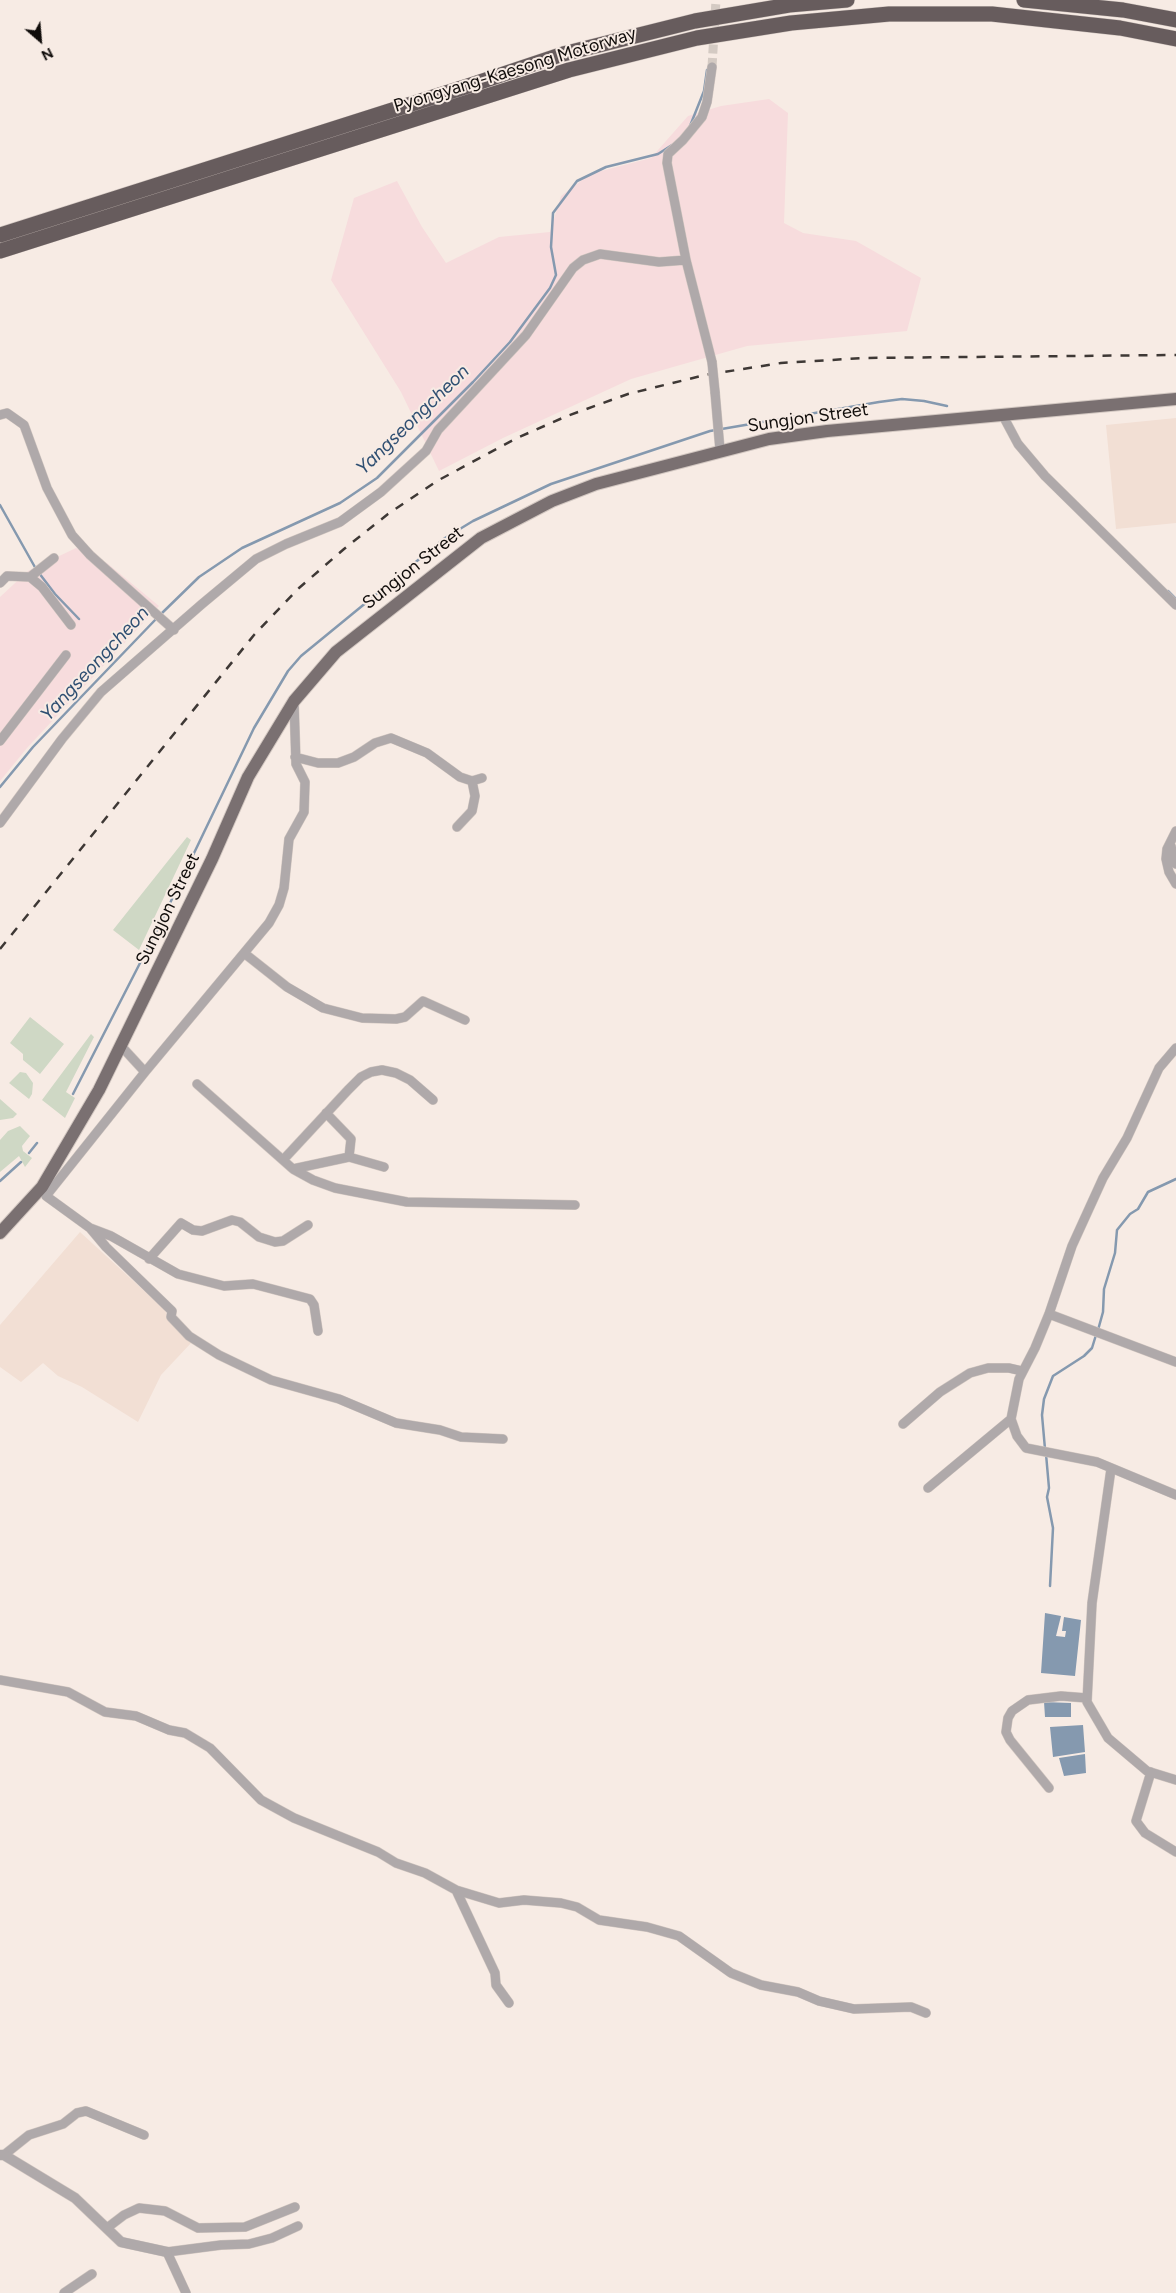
<!DOCTYPE html>
<style>
body{margin:0}
#map{position:relative;width:1176px;height:2293px;overflow:hidden;background:#f7ebe4;font-family:Figtree,sans-serif}
canvas{display:block}
.north{position:absolute;left:15px;top:15px;width:50px;height:50px;-webkit-text-stroke:4px #f7ebe4;paint-order:stroke;rotate:153deg;font-size:14px;font-weight:700;line-height:20px;text-align:center;color:#100c0a}
.north::after{content:'';display:block;margin:auto;width:18px;height:22px;background:#100c0a;clip-path:polygon(50% 0,100% 100%,50% 72%,0 100%)}
</style>
<div id="map">
<canvas width="1176" height="2293"></canvas>
<div class="north">N</div>
</div>
<script>
const c = document.querySelector('canvas').getContext('2d');
c.lineJoin = 'round';
function fill(path, color) { c.fillStyle = color; c.fill(path, 'evenodd'); }
const toPath = rows => new Path2D(rows.map(r => 'M' + r).join(''));
function strokePath(path, color, width, dash) { c.strokeStyle = color; c.lineWidth = width; c.lineCap = dash ? 'butt' : 'round'; c.setLineDash(dash || []); c.stroke(path); }
function drawText(font, color, halo, rows, align = 'center') {
  c.font = font + ' Figtree,sans-serif'; c.lineWidth = 4; c.setLineDash([]); c.textBaseline = 'middle'; c.strokeStyle = halo; c.fillStyle = color; for (const [text, x, y, turn = 0] of rows) {
    c.save(); c.translate(x, y); c.rotate((+turn || 0) * Math.PI / 180); c.textAlign = isNaN(turn) ? turn : align; if (halo) c.strokeText(text, 0, 0); c.fillText(text, 0, 0); c.restore();
  }
}
const industrial = toPath([
 [769,99,788,113,784,223,803,233,856,241,921,278,907,331,747,346,631,379,503,438,439,471,401,392,331,280,354,198,397,181,422,227,446,263,499,237,550,232,561,196,590,174,651,158,688,116,721,106],
 [76,548,107,563,159,606,27,748,0,781,0,597,28,571]
]);
const built = toPath([
 [1176,418,1176,523,1116,529,1106,425],
 [80,1232,164,1309,173,1325,192,1342,161,1375,138,1422,82,1387,58,1376,43,1363,21,1382,0,1367,0,1325]
]);
const green = toPath([
 [187,837,191,840,139,950,113,930],
 [30,1017,64,1044,40,1074,23,1060,23,1054,10,1043],
 [91,1034,94,1037,66,1092,75,1098,65,1118,42,1100],
 [20,1072,26,1073,33,1083,32,1094,29,1099,9,1083],
 [0,1099,17,1114,13,1118,0,1120],
 [20,1126,30,1136,22,1146,23,1151,32,1158,25,1167,19,1156,0,1172,0,1140,8,1131]
]);
const water = toPath([
 [1045,1613,1061,1616,1056,1636,1065,1637,1066,1631,1062,1631,1064,1617,1081,1620,1075,1676,1041,1673],
 [1044,1702,1071,1703,1071,1717,1045,1717],
 [1083,1725,1085,1752,1053,1757,1050,1727],
 [1085,1754,1086,1773,1064,1776,1059,1758]
]);
const stream = toPath([
 [690,126,704,91,707,70],
 [0,505,36,569],
 [39,573,55,594,79,619],
 [1168,591,1176,599],
 [161,614,199,577,242,548,340,503,377,478,473,382,510,342,550,288,556,275,551,247,553,213,577,181,606,167,658,154,672,145],
 [0,787,33,747,157,618],
 [73,1094,160,924,254,728,288,671,301,656,445,538,473,521,551,484,710,431,879,402,902,399,924,401,947,406],
 [29,1153,37,1143],
 [0,1181,21,1162],
 [1098,1330,1103,1312,1104,1289,1115,1253,1117,1230,1130,1214,1138,1209,1148,1192,1176,1179],
 [1045,1449,1042,1415,1044,1399,1053,1376,1084,1356,1092,1348,1096,1335],
 [1046,1454,1049,1488,1047,1497,1053,1528,1050,1586]
]);
const minorTunnel = toPath([
 [712,67,716,0]
]);
const minor = toPath([
 [712,362,686,260,667,163,668,154,683,140,702,117,707,102,712,67],
 [715,392,720,450],
 [1002,414,1018,444,1045,476,1176,605],
 [0,415,7,413,24,425,47,488,72,535,90,555,174,630],
 [30,577,54,558],
 [0,583,7,576,30,577,42,587,71,625],
 [0,741,66,655],
 [295,757,318,763,338,763,354,757,375,743,391,738,427,753,460,777,472,781,482,778],
 [0,823,62,739,101,692,202,604,256,559,286,544,340,522,381,492,426,451,438,430,526,335,573,268,583,260,600,254,659,262,686,260],
 [457,827,472,811,475,796,472,781],
 [1176,831,1167,849,1166,859,1169,872,1176,884],
 [1171,846,1176,864],
 [244,953,287,987,323,1008,362,1018,396,1019,405,1017,423,1001,465,1020],
 [122,1047,145,1072],
 [1176,1048,1159,1068,1127,1138,1103,1178,1072,1246,1049,1314,1035,1348,1019,1379,1011,1419,1017,1436,1026,1448,1097,1462,1176,1495],
 [197,1084,293,1169,313,1180,335,1188,407,1202,575,1205],
 [326,1113,351,1139,349,1157],
 [283,1160,348,1090,361,1077,371,1072,382,1070,396,1073,410,1080,433,1100],
 [293,1169,349,1157,384,1167],
 [42,1187,46,1196,145,1072,269,923,279,905,284,888,289,839,304,812,305,782,296,764,294,702],
 [46,1196,90,1228,111,1236,178,1274,224,1286,253,1284,310,1299,314,1305,318,1331],
 [90,1228,106,1247,172,1311,171,1317,189,1336,219,1355,271,1380,339,1399,396,1423,440,1430,461,1437,503,1439],
 [149,1259,181,1223,193,1230,202,1231,232,1220,240,1222,259,1237,275,1242,283,1241,308,1225],
 [1049,1314,1176,1362],
 [903,1424,940,1392,970,1373,988,1368,1009,1368,1022,1371],
 [1111,1469,1092,1603,1087,1702,1108,1738,1147,1771,1176,1780],
 [928,1488,1011,1419],
 [0,1680,68,1692,105,1712,136,1716,169,1730,185,1733,210,1748,261,1800,294,1818,378,1852,396,1863,425,1873,456,1890,495,1973,496,1985,509,2003],
 [1151,1772,1136,1821,1145,1833,1176,1852],
 [1049,1788,1010,1740,1006,1732,1008,1718,1012,1711,1028,1700,1061,1696,1087,1698],
 [456,1890,499,1903,524,1900,561,1903,577,1907,599,1920,647,1927,679,1936,731,1973,761,1985,798,1992,819,2001,854,2009,911,2007,926,2013],
 [4,2155,29,2135,63,2124,77,2113,86,2111,144,2135],
 [107,2228,124,2215,139,2208,165,2211,198,2228,245,2227,295,2207],
 [64,2293,92,2274],
 [186,2293,167,2252,221,2245,249,2244,272,2238,298,2226]
]);
const tertiary = toPath([
 [0,2155,4,2155,75,2198,121,2242,167,2252]
]);
const primary = toPath([
 [0,1233,42,1187,99,1090,212,859,248,777,294,701,336,652,481,538,552,501,596,484,769,439,827,431,1176,399]
]);
const motorway = toPath([
 [1024,0,1123,10,1176,20],
 [0,235,471,85,563,54,695,21,789,5,847,0],
 [0,251,569,70,697,38,791,23,889,14,992,14,1120,28,1176,39]
]);
const rail = toPath([
 [0,949,254,635,299,588,344,549,388,514,437,481,517,438,567,416,628,394,705,375,781,363,864,358,1176,355]
]);
const minorBridge = toPath([
 [712,362,715,392]
]);
const streetNames = [
 ["Pyongyang-Kaesong Motorway",515,70,-17],
 ["Sungjon Street",808,418,-8],
 ["Sungjon Street",413,568,-38],
 ["Sungjon Street",168,909,-64]
];
const waterNames = [
 ["Yangseongcheon",413,420,-44],
 ["Yangseongcheon",95,664,-47]
];
fill(industrial, '#f7dcdd');
fill(built, '#f2dfd4');
fill(green, '#cfd8c5');
fill(water, '#8599af');
strokePath(stream, '#8599af', 2.5);
strokePath(minorTunnel, '#d4cac3', 9, [9, 4.5]);
strokePath(minor, '#d2c7c1', 10);
strokePath(tertiary, '#d2c7c1', 11);
strokePath(primary, '#d2c7c1', 14);
strokePath(motorway, '#d2c7c1', 16);
strokePath(minor, '#afa9aa', 9);
strokePath(tertiary, '#afa9aa', 10);
strokePath(primary, '#7a7071', 12);
strokePath(motorway, '#675c5d', 15);
strokePath(rail, '#3e3835', 2.5, [9, 9]);
strokePath(minorBridge, '#d2c7c1', 10, []);
strokePath(minorBridge, '#afa9aa', 9);
drawText('18px', '#100c0a', '#f7ebe4', streetNames);
drawText('italic 19px', '#2f4f72', '#f7ebe4', waterNames);
</script>
